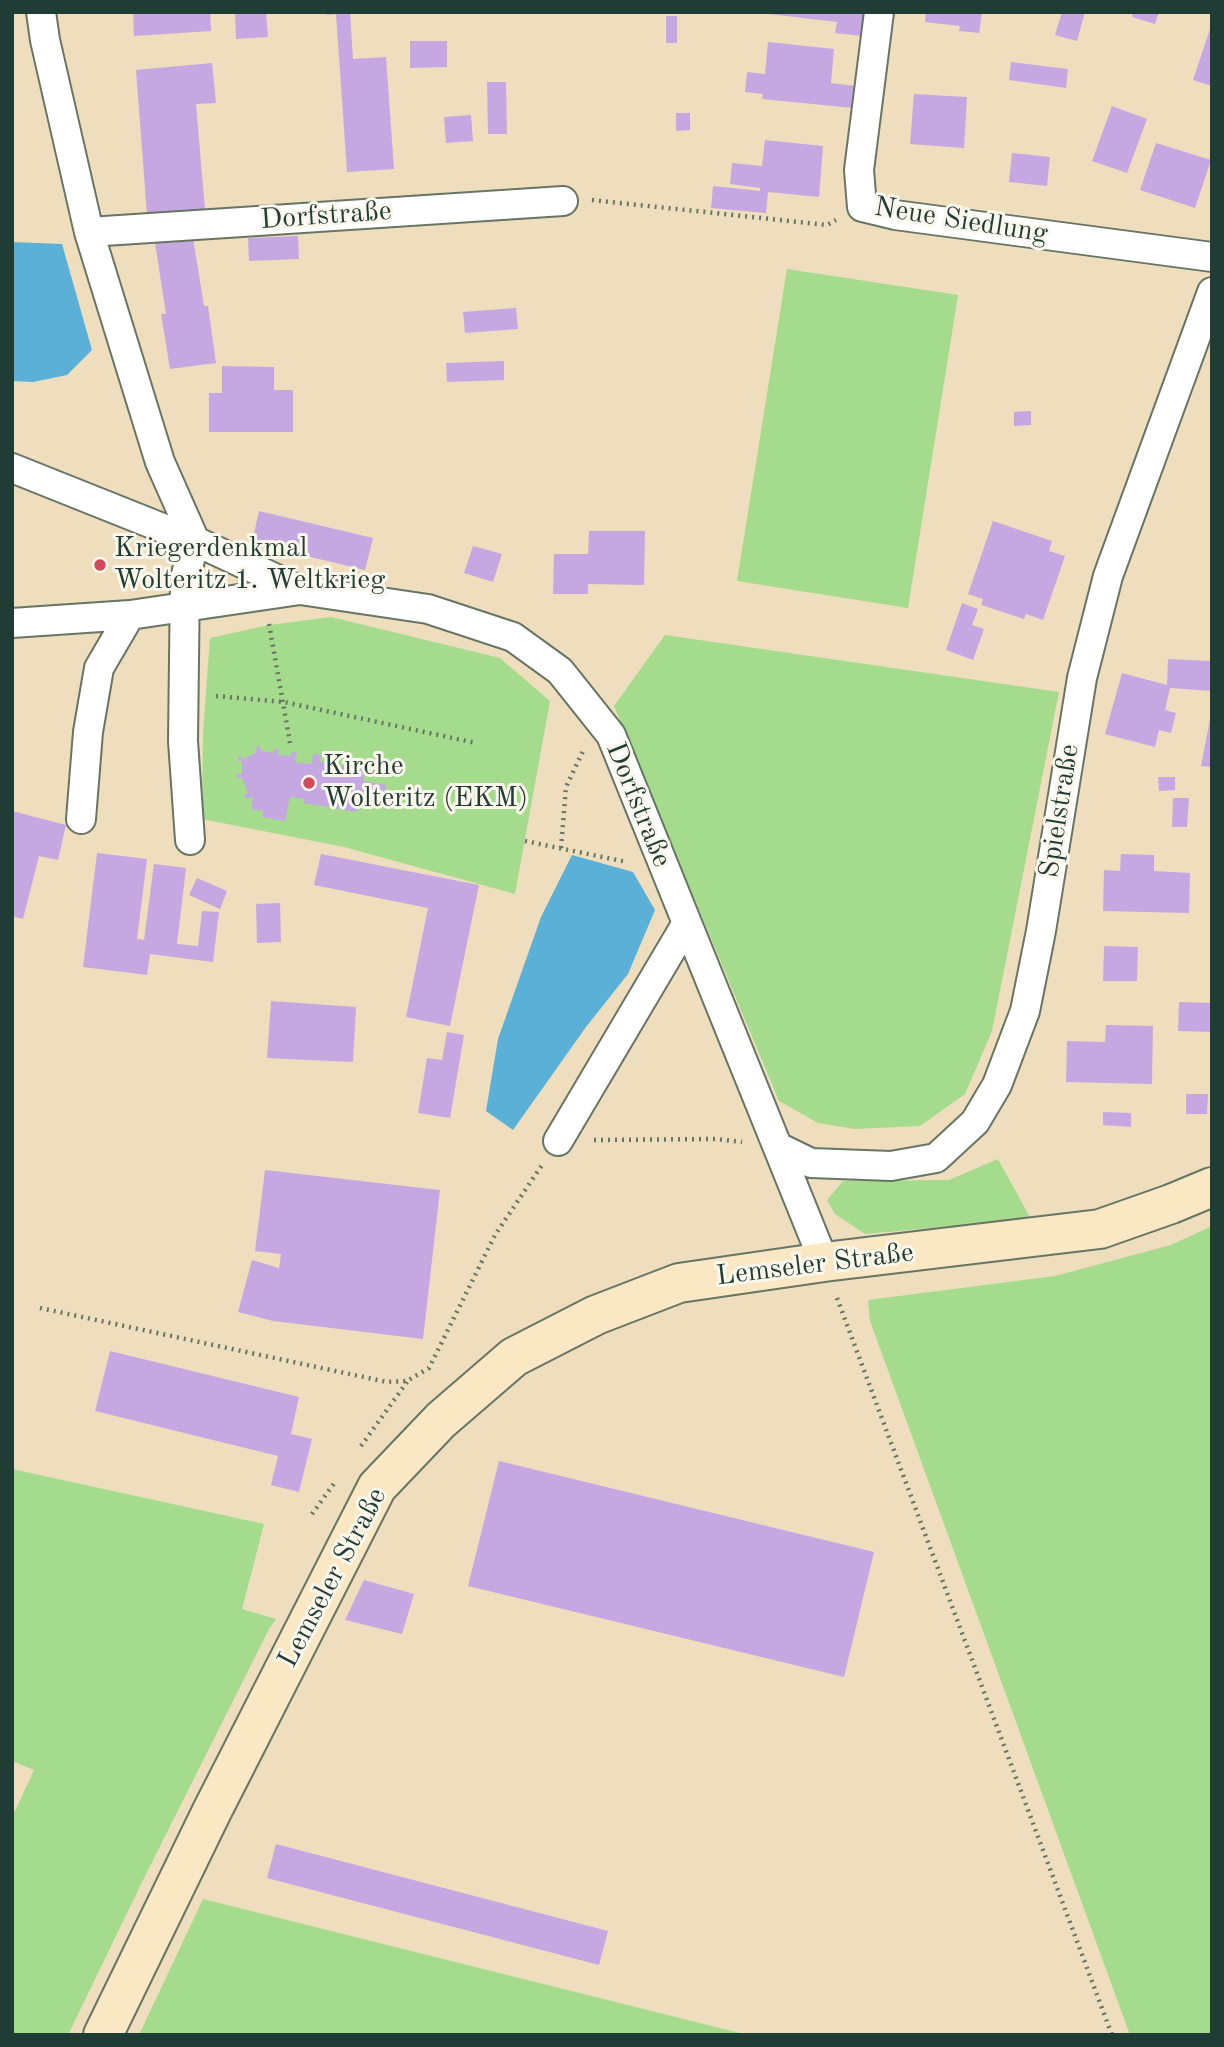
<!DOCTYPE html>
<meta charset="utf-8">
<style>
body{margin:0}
#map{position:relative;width:1224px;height:2047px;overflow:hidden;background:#eedebd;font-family:"Old Standard TT",serif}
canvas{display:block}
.frame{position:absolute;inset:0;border:14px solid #1f3d34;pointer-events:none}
</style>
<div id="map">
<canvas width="1224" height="2047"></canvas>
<div class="frame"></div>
</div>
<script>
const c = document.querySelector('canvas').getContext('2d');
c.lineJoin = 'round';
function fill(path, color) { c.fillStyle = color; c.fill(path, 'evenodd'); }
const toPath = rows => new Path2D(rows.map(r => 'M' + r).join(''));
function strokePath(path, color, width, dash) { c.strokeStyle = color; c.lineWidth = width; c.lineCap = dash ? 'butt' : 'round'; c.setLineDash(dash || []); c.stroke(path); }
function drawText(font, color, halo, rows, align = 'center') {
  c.font = font + ' "Old Standard TT",serif'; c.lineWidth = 6; c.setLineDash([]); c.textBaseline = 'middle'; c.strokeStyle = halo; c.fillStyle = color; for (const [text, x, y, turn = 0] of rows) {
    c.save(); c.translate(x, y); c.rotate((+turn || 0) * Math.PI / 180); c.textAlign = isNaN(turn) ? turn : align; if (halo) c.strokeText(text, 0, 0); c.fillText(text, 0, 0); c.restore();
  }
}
const green = toPath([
 [787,269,958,295,908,608,737,581],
 [331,617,500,658,550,701,515,894,344,847,202,819,203,733,210,638,269,625],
 [665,635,1059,692,992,1031,965,1094,920,1126,855,1129,818,1123,779,1101,614,706],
 [998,1159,1031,1219,865,1234,835,1214,827,1200,843,1181,949,1180],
 [1212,1226,1212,2035,1130,2035,870,1321,868,1300,1055,1276,1171,1245],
 [12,1469,264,1524,242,1609,276,1619,269,1629,143,1880,68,2035,12,2035,12,1811,15,1811,34,1770,12,1761],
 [203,1899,748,2035,139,2035]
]);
const water = toPath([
 [12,242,62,244,92,350,67,375,33,382,12,381],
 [572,855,633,872,655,910,628,974,586,1027,513,1130,486,1111,498,1039,541,917]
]);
const building = toPath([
 [133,12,210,12,211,31,134,36],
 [235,12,266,12,268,37,236,39],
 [327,12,350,12,353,59,386,57,394,169,347,172,336,14,327,15],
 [769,12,864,12,862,36,835,33,837,22,769,14],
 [926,12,982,12,979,33,959,31,960,26,925,22],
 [1062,12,1085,12,1077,41,1055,35],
 [1133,12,1159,12,1155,24,1132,17],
 [666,16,677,16,677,43,666,43],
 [1211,26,1212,26,1212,86,1193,80],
 [410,41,447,41,447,67,410,68],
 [768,42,834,49,831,83,855,86,853,108,762,99,763,94,745,92,747,72,765,74],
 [1011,62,1068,69,1066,88,1009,80],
 [212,63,216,103,196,104,205,210,147,215,136,70],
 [487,82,506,82,507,134,488,134],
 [914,94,967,97,964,148,910,144],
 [1112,106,1147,119,1127,173,1092,161],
 [676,113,690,113,690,130,676,131],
 [471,115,473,141,446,143,444,117],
 [765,140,823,146,819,197,768,192,766,213,711,208,713,186,760,191,760,188,730,184,732,163,762,166],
 [1156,143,1211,160,1195,208,1140,190],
 [1012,153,1050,157,1047,186,1009,182],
 [298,236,299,259,249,261,248,238],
 [193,238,204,306,208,306,216,363,170,369,161,314,166,314,155,243],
 [516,308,518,329,465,333,463,312],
 [504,361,504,380,447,382,446,363],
 [222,366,274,367,274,390,293,390,293,432,209,432,209,393,222,393],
 [1031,411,1031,425,1014,426,1014,412],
 [259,511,373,538,365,570,252,543],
 [993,521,1052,541,1049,551,1065,556,1043,620,1026,614,1024,619,981,605,983,599,968,594],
 [589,531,645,531,644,585,588,584,588,594,553,594,554,554,588,554],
 [473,546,502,554,493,582,464,573],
 [962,603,978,609,972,625,984,629,973,660,946,650],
 [1168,659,1212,661,1212,691,1170,688,1165,710,1176,713,1171,733,1159,730,1155,747,1105,734,1122,673,1167,685],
 [1211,714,1212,714,1212,767,1201,766],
 [260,746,261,751,274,753,274,749,279,749,278,755,291,756,292,752,297,752,295,762,312,764,313,754,321,755,320,762,365,770,363,781,386,785,383,804,359,800,357,812,304,803,304,799,290,797,285,821,262,817,263,811,251,809,253,798,251,797,246,799,244,796,248,793,242,778,236,778,237,774,242,774,242,762,237,760,240,756,244,759,257,752,255,747],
 [1158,777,1175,777,1175,790,1159,791],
 [1173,798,1189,798,1187,827,1172,827],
 [12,811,66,825,58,860,39,856,23,919,12,916],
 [97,853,147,859,137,939,144,940,154,864,186,868,177,944,198,946,202,911,219,912,213,962,150,954,147,975,83,967],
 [321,854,479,885,450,1026,406,1017,428,908,314,885],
 [1121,854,1154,855,1154,871,1190,873,1189,913,1103,911,1104,870,1120,871],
 [197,878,227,891,220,909,189,895],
 [280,903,281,942,257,943,256,904],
 [1104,946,1138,947,1137,981,1103,981],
 [271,1001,356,1007,353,1062,267,1058],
 [1179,1002,1212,1003,1212,1032,1178,1031],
 [1106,1025,1153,1026,1152,1084,1066,1082,1067,1041,1105,1042],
 [447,1032,464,1035,450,1118,418,1113,427,1058,442,1060],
 [1186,1094,1208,1094,1207,1114,1186,1114],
 [1103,1112,1131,1113,1131,1127,1103,1125],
 [265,1170,440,1190,423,1339,273,1321,238,1312,252,1260,279,1268,281,1254,255,1251],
 [110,1351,299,1397,291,1434,312,1439,299,1492,271,1485,278,1456,95,1411],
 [499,1461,874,1552,844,1677,468,1586],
 [364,1580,414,1594,402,1634,345,1620],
 [276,1844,608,1931,599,1965,267,1878]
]);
const path = toPath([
 [592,200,827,225,836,220],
 [269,624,290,743],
 [216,696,284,702,476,743],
 [525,841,627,862],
 [561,848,566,787,583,751],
 [594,1140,715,1139,742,1142],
 [837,1298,1112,2035],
 [40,1308,387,1382,407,1381,429,1368,495,1235,542,1165],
 [361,1446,407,1382],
 [312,1514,335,1482]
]);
const minor = toPath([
 [41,12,45,40,89,232,160,462,195,541,300,590,428,609,513,637,560,671,611,735,824,1262],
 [879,12,859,170,862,207,895,215,1212,257],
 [89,232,563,201],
 [12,468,195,541,185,578,183,741,190,840],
 [12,623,130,615,300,590],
 [81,819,88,732,99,668,130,615],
 [558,1141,687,923],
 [778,1147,811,1163,891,1166,936,1158,975,1122,997,1085,1025,1011,1041,931,1082,678,1108,576,1212,292]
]);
const secondary = toPath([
 [103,2035,212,1811,377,1487,441,1420,514,1357,596,1315,679,1283,824,1262,1100,1229,1171,1204,1212,1187]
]);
const markers = [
 [100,565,7,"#d1495b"],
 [309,783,7,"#d1495b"]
];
const streetNames = [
 ["Dorfstraße",326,216,-4],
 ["Neue Siedlung",961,221,9],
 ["Dorfstraße",638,805,68],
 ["Spielstraße",1060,811,-81],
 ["Lemseler Straße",815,1265,-7],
 ["Lemseler Straße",333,1578,-62]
];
const poiNames = [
 ["Kriegerdenkmal",114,549],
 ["Wolteritz 1. Weltkrieg",114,581],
 ["Kirche",323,767],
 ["Wolteritz (EKM)",323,799]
];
fill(green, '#a4db8c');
fill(water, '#5ab0d7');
fill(building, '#c5a8e2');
strokePath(minor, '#677564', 32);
strokePath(secondary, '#677564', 42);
strokePath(path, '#677564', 4.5, [2, 5]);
strokePath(minor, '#fff', 28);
strokePath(secondary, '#fae7c3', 38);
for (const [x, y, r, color] of markers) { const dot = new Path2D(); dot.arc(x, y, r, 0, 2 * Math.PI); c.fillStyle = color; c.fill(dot); strokePath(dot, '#fbf7ec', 2.5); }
drawText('28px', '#1f3d34', '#fbf7ec', streetNames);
drawText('28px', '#1f3d34', '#fbf7ec', poiNames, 'left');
</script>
